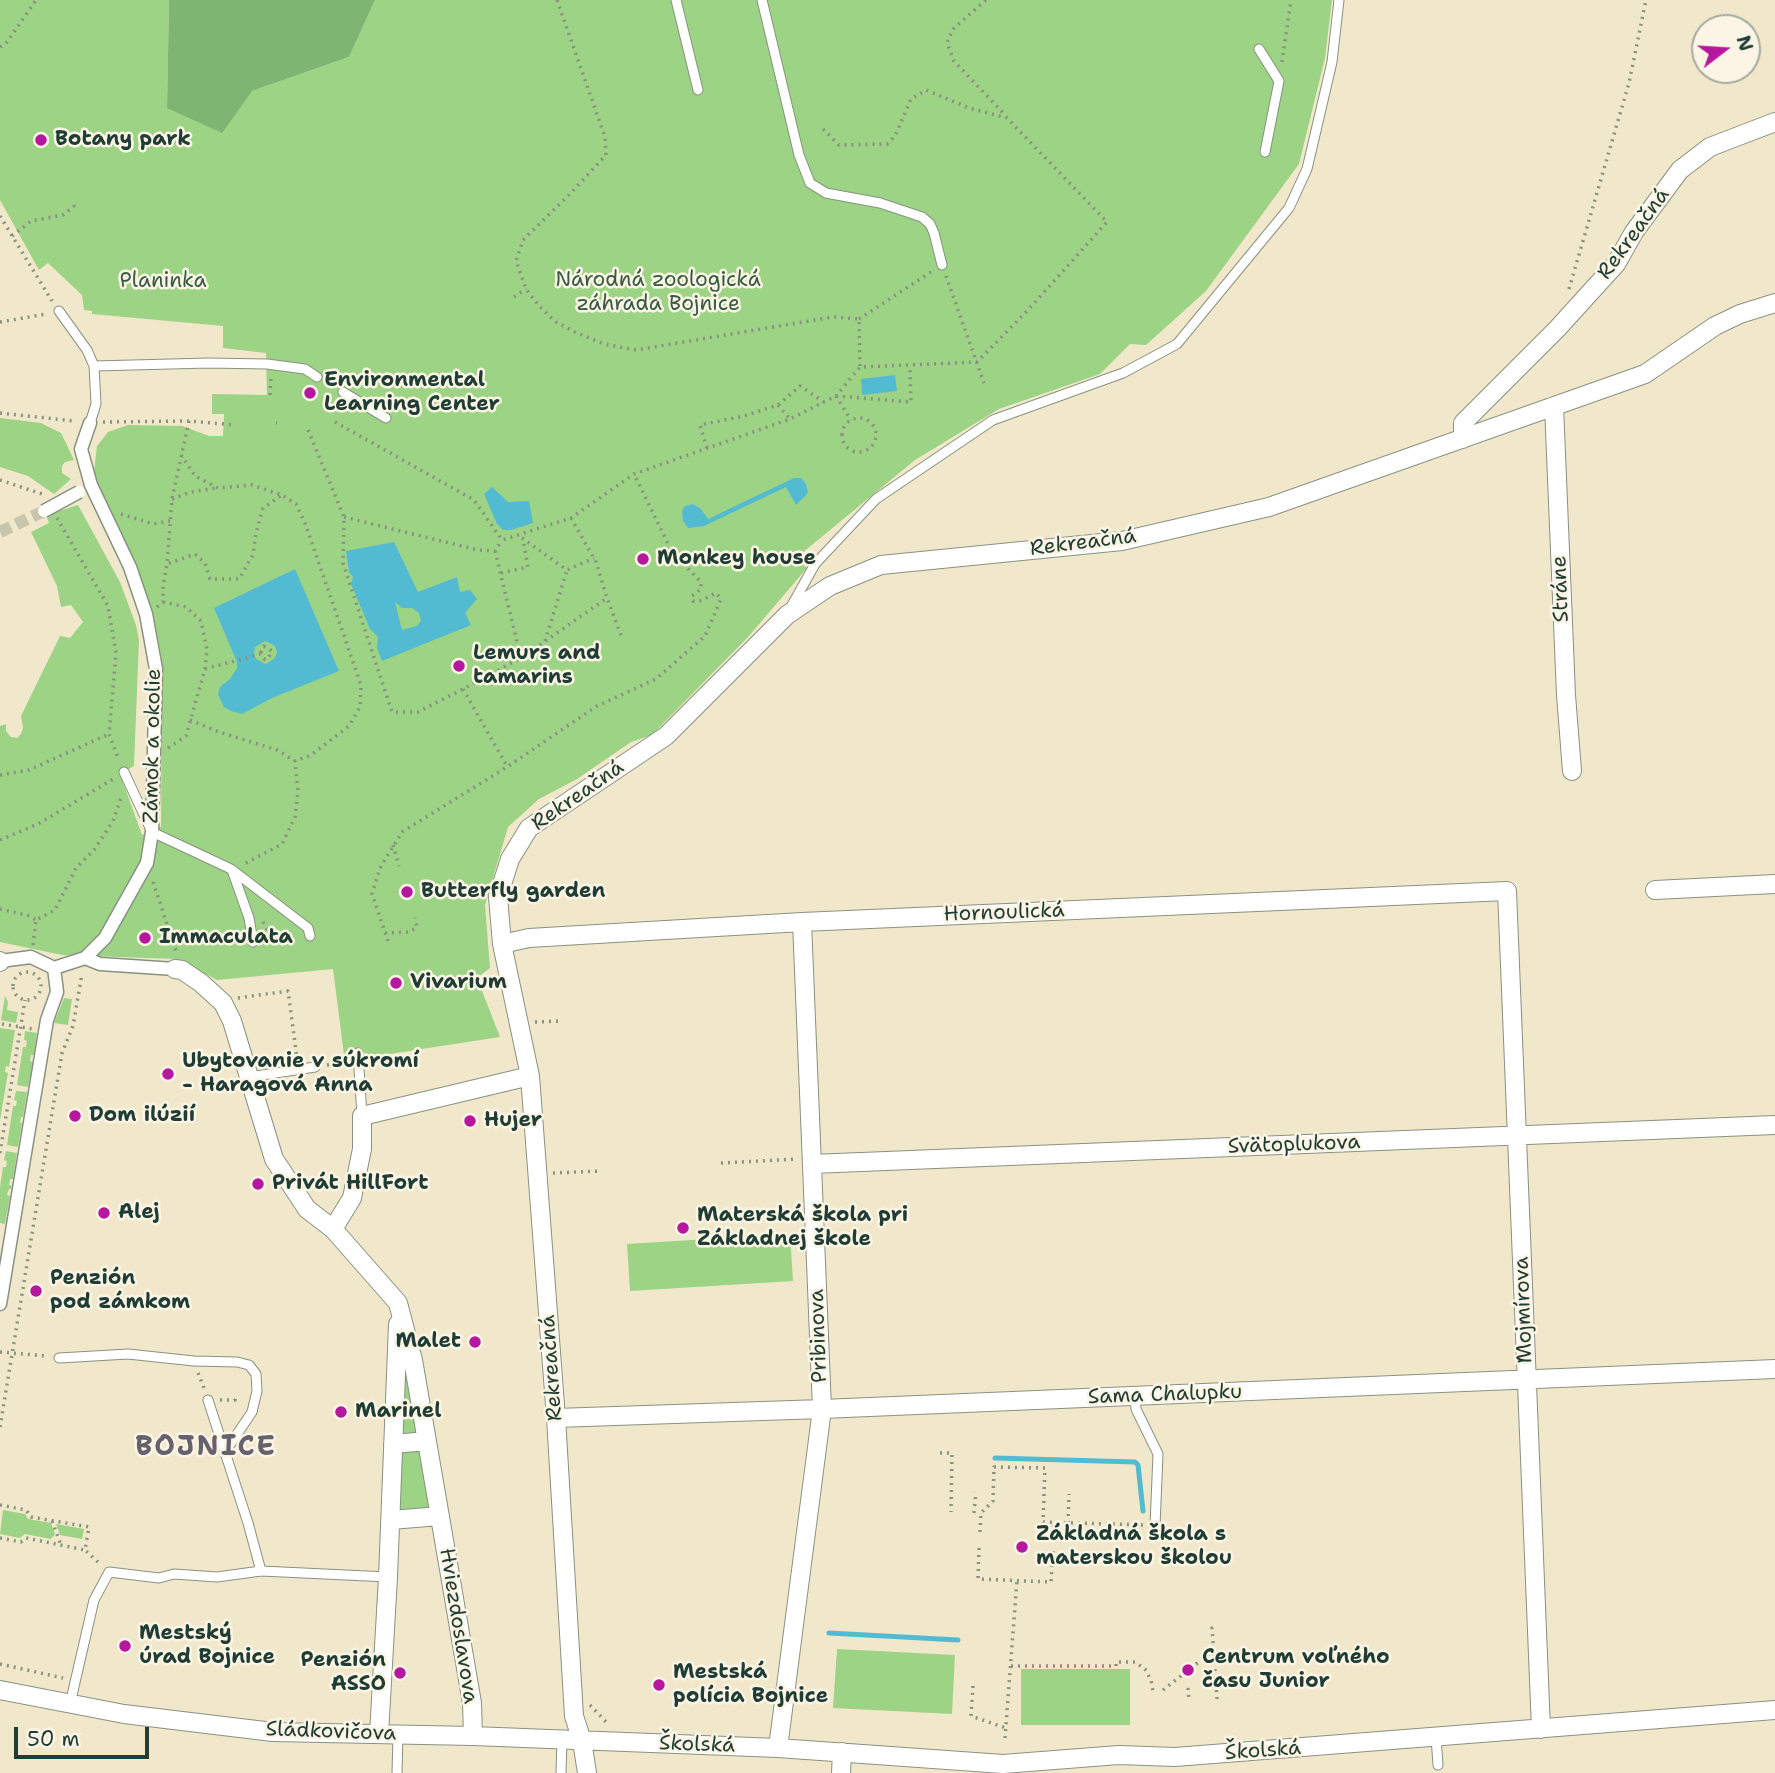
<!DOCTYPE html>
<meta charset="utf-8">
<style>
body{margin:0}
#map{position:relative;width:1775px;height:1773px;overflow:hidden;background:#f1e8cb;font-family:"Shantell Sans",sans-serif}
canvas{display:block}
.north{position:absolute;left:1691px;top:14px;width:70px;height:70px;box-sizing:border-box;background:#fcf5e5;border:2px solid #a4ab9e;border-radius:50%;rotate:73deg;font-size:19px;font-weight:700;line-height:28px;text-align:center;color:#1f3d34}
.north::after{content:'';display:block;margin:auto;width:24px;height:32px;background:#b5179e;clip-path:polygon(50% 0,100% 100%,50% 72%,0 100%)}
.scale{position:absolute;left:14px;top:1727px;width:135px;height:32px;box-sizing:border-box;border:4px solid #1f3d34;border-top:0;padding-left:9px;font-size:21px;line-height:24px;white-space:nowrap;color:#1f3d34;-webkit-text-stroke:5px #fcf5e5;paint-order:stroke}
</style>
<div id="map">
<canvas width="1775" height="1773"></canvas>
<div class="north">N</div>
<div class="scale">50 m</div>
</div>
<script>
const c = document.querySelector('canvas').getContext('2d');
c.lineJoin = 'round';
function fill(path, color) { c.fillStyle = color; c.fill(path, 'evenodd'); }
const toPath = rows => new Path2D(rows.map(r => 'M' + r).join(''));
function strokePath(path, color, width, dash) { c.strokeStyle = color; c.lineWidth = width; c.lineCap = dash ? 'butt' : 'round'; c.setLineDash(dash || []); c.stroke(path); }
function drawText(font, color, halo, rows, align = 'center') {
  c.font = font + ' "Shantell Sans",sans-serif'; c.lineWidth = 5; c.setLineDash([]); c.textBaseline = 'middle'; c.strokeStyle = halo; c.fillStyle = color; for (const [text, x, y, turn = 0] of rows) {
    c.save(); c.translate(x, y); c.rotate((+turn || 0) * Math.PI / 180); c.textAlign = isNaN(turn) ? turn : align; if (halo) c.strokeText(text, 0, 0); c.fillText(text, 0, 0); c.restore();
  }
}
const green = toPath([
 [0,0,169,0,167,108,252,91,349,57,375,0,1332,0,1325,58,1299,164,1206,291,1146,345,1130,344,1100,374,999,409,915,460,796,558,807,568,748,637,652,735,631,742,577,779,539,799,508,827,485,905,490,968,477,978,500,1037,370,1057,364,1052,344,1055,333,969,217,980,176,959,62,955,0,942,0,726,6,724,6,731,11,737,17,738,21,734,23,728,21,716,60,636,70,638,83,622,71,605,61,607,57,586,31,532,49,523,46,515,78,505,120,582,136,625,139,640,134,766,120,774,142,835,161,827,162,660,153,612,129,549,102,496,94,471,97,446,108,432,128,425,182,426,209,436,223,436,224,414,212,414,212,394,267,395,266,353,223,348,223,326,92,314,92,311,84,310,82,295,48,263,39,270,0,200],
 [0,418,41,423,61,433,74,460,65,462,62,466,62,473,71,479,54,494,28,476,0,467],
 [5,996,8,1002,7,1010,18,1012,16,1023,1,1020],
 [64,998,72,999,68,1025,54,1023],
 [0,1028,15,1030,9,1067,6,1066,5,1072,8,1073,0,1120],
 [25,1031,37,1033,34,1055,31,1055,30,1061,33,1062,28,1087,17,1085,23,1047,26,1047,27,1041,24,1040],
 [16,1091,27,1092,23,1117,21,1117,20,1122,22,1123,18,1147,7,1145,13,1106,16,1106,17,1101,14,1100],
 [6,1151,17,1153,13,1179,10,1179,9,1185,12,1186,11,1189,9,1189,7,1195,10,1196,5,1224,0,1223,0,1187,3,1167,6,1167,7,1161,4,1160],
 [790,1234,793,1281,630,1291,627,1244],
 [403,1367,408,1369,419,1434,400,1436],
 [419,1448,432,1507,429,1512,399,1514,398,1455,402,1450],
 [3,1510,25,1514,28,1519,51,1523,55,1534,51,1539,25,1534,20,1538,0,1534],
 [56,1524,84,1529,82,1539,60,1535],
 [837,1649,955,1655,952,1714,833,1708],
 [1021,1669,1130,1669,1130,1725,1021,1725]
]);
const forest = toPath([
 [169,0,375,0,349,57,252,91,222,133,167,108]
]);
const water = toPath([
 [895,375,897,391,862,395,861,379],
 [794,478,801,478,806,484,808,493,796,505,786,487,704,526,688,528,683,521,682,511,685,506,693,504,701,509,708,519],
 [492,487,508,502,529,501,533,523,511,530,503,530,497,524,484,494],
 [394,542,418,592,457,577,460,592,470,590,477,599,465,613,471,625,382,661,377,648,378,637,370,629,351,584,353,577,349,572,346,551],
 [395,602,402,608,412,608,419,613,421,621,417,626,402,630],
 [295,569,339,671,272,698,242,714,231,711,224,707,218,694,220,687,230,679,237,668,237,662,214,608],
 [265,641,275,646,277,652,275,658,266,664,256,659,254,653,255,647]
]);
const stream = toPath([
 [995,1458,1135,1462,1138,1465,1143,1511],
 [829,1633,958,1640]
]);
const pedestrianTunnel = toPath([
 [0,532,44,511]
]);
const path = toPath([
 [557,0,605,137,606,155,568,196,523,240,516,261,526,289,539,306,556,322,575,332,604,344,636,350,833,317,859,319,860,367],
 [986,0,953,29,947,43,954,61,1006,116],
 [0,47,7,42,36,0],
 [1282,62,1291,0],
 [0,216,52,301],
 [12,236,31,221,63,215,74,206,73,201],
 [946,276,984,383],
 [1569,289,1629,83,1646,0],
 [514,297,526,289],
 [859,319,931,272],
 [0,322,46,314],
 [270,395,271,376],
 [836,396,911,402,910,367],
 [836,396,851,420],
 [778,405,790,419],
 [0,413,74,421],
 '842 435a17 17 0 1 1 34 0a17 17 0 1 1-34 0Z',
 [189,421,172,499,167,564,195,554,205,563,210,579,239,579,253,555,256,533,263,508,282,495],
 [103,422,189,421,235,425],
 [335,422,474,500,502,540,571,518,634,474,790,419,836,396,860,367,977,362,1029,309,1107,222,1007,118,969,108,926,90,911,99,895,136,887,144,839,145,823,129],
 [276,423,277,423],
 [308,430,344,517,343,563,392,712,418,712,463,689,521,658,607,598],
 [707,448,700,425,744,416,778,405,800,386,824,402],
 [181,455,195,476,218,488,252,485,282,495,296,504,305,523,361,685,360,707,349,726,311,755,295,761,298,791,295,817,282,844,244,864],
 [0,480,42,494],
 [172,499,191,492,217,488],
 [121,514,153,524,170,521],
 [344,517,478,550,495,551,502,540],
 [57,518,108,606,116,653,109,734,119,760],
 [571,518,596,562,607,598,622,638],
 [522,538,567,570,594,558],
 [495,551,521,658],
 [501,573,528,567,523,539],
 [163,602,186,607,201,621,207,649,205,669,186,736,168,748],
 [157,607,163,602,163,586,167,564],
 [545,641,567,570],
 [205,669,260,654,264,659,268,659,272,651,264,646,260,654],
 [463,689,507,766],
 [190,720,219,732,277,750,295,761],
 [0,775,29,770,109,734],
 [0,840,38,824,115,778],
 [393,845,399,866],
 [153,882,176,951],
 [0,909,30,916,36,920],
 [263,922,271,936],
 [385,933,409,932,417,927,415,918],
 [388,941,372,894,380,868,402,832,507,767,597,706,656,679,705,636,721,599,716,593,698,602,693,601,692,596,701,589,701,582,672,552,634,474],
 [33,945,36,920,55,910,76,868,94,850,113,821,121,798],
 '13 986a14 14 0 1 1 28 0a14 14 0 1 1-28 0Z',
 [238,998,288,991,297,1058],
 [535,1022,560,1021],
 [2,1024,33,1029],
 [327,1065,347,1062],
 [0,1153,25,1000],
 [721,1163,796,1159],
 [553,1173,600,1171],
 [0,1352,46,1356],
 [198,1373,204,1388],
 [220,1400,235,1400,235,1398],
 [0,1427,62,1053,73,1026,82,974],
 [940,1453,952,1453,951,1512],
 [0,1505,26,1510,31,1517,89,1527,85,1550,100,1564],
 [974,1513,976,1492],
 [52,1521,61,1545],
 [1068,1523,1069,1494],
 [980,1532,981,1513,993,1501,994,1467,1045,1468,1043,1522,1143,1525],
 [1053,1534,1054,1522],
 [0,1538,21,1542,26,1538,85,1550],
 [979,1548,978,1579,1051,1582,1053,1551],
 [0,1664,63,1678],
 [1011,1666,1116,1666,1116,1662,1135,1662,1145,1669,1151,1680,1153,1691],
 [973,1686,971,1716,1006,1728],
 [1188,1688,1189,1701],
 [1163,1690,1214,1650],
 [1217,1699,1212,1628,1217,1627],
 [590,1705,609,1725],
 [1005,1738,1017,1580]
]);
const service = toPath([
 [676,0,698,90],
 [762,0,799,155,810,183,826,193,880,203,922,217,930,224,934,233,942,265],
 [1259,49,1279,81,1265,152],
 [59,311,87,350,94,366,96,404,90,423],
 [94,366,209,363,267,364,305,369,317,377],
 [343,392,386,418],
 [791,607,815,564,876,499,993,420,1123,373,1177,344,1289,208,1307,169,1332,62,1339,0],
 [124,772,152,832,231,869,308,928,310,936],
 [232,870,249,918,253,942],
 [358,1053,362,1116],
 [249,1077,315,1067],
 [59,1358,128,1354,194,1361,237,1362,249,1365,256,1374,257,1391,252,1412,225,1452],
 [1135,1396,1136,1409,1158,1454,1155,1526],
 [208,1400,248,1523,261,1571],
 [70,1704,94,1600,109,1572,159,1578,174,1574,217,1577,261,1571,388,1577],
 [1436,1737,1438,1765],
 [397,1773,398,1735],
 [561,1773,562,1740]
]);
const pedestrian = toPath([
 [85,958,105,938,147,863,152,832,156,669,146,614,130,567,91,485,81,449,90,423],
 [0,961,31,957,54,968,85,958,100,964,175,969],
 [0,1304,47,1020,57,992,54,968]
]);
const minor = toPath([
 [1554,406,1566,695,1572,771],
 [1463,439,1463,423,1557,329,1616,264,1634,232,1680,170,1710,147,1775,122],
 [1655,890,1775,884],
 [502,944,529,938,802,922,1507,891,1541,1729],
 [0,961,0,962],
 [175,969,182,970,201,983,223,1003,232,1021,274,1159,307,1209,333,1229,398,1303,413,1360,472,1703,473,1736],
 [812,1164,1775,1125],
 [333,1229,352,1198,362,1149,362,1116,530,1076],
 [556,1418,822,1409,1775,1369],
 [393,1444,427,1441],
 [391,1520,440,1516],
 [0,1690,124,1714,273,1732,473,1736,778,1748,1003,1764,1119,1755,1175,1757,1775,1710],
 [379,1734,388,1577,398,1324],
 [778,1748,822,1409,802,922],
 [587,1773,582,1741,574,1716,556,1418,530,1076,502,944,498,897,510,859,529,828,666,736,787,615,830,586,881,565,1122,541,1269,507,1645,374,1715,326,1740,314,1775,303],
 [841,1773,842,1752]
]);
const pedestrianBridge = toPath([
 [44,511,79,492]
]);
const markers = [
 [41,140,7,"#b5179e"],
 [310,393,7,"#b5179e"],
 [643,559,7,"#b5179e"],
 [459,666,7,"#b5179e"],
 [407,892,7,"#b5179e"],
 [145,938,7,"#b5179e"],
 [396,983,7,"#b5179e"],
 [168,1074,7,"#b5179e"],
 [75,1116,7,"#b5179e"],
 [470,1121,7,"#b5179e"],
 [258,1184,7,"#b5179e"],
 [104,1213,7,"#b5179e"],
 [683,1228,7,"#b5179e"],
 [36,1291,7,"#b5179e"],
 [475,1342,7,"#b5179e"],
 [341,1412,7,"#b5179e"],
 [1022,1547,7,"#b5179e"],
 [125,1646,7,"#b5179e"],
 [1188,1670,7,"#b5179e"],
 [400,1673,7,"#b5179e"],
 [659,1685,7,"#b5179e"]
];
const poiNames = [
 ["Botany park",55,140],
 ["Environmental",324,381],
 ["Learning Center",324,405],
 ["Monkey house",657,559],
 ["Lemurs and",473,654],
 ["tamarins",473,678],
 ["Butterfly garden",421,892],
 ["Immaculata",159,938],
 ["Vivarium",410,983],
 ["Ubytovanie v súkromí",182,1062],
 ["- Haragová Anna",182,1086],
 ["Dom ilúzií",89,1116],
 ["Hujer",484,1121],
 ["Privát HillFort",272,1184],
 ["Alej",118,1213],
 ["Materská škola pri",697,1216],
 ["Základnej škole",697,1240],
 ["Penzión",50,1279],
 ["pod zámkom",50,1303],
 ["Malet",461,1342,"right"],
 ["Marinel",355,1412],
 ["Základná škola s",1036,1535],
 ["materskou školou",1036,1559],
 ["Mestský",139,1634],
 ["úrad Bojnice",139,1658],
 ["Centrum voľného",1202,1658],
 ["času Junior",1202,1682],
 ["Penzión",386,1661,"right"],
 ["ASSO",386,1685,"right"],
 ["Mestská",673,1673],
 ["polícia Bojnice",673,1697]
];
const streetNames = [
 ["Rekreačná",1634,234,-54],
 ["Rekreačná",1083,543,-7],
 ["Stráne",1561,589,-92],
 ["Zámok a okolie",153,746,-89],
 ["Rekreačná",578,796,-35],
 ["Hornoulická",1004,913,-2],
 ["Svätoplukova",1294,1145,-2],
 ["Mojmírova",1524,1310,-92],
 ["Pribinova",819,1336,-92],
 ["Rekreačná",552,1368,-94],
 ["Sama Chalupku",1165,1395,-2],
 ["Hviezdoslavova",458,1626,81],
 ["Sládkovičova",331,1732,2],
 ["Školská",697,1745,2],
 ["Školská",1263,1751,-4]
];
const parkNames = [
 ["Národná zoologická",658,281],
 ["záhrada Bojnice",658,305],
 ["Planinka",163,282]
];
const districtNames = [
 ["BOJNICE",206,1448]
];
fill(green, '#9dd385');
fill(forest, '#7eb572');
fill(water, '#53bbd1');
strokePath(stream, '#53bbd1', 5);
strokePath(pedestrianTunnel, '#c7c6ad', 12, [12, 6]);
strokePath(service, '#889280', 11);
strokePath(pedestrian, '#889280', 15);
strokePath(minor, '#889280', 20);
strokePath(path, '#889280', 3.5, [2, 5]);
strokePath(service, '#fff', 9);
strokePath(pedestrian, '#fff', 12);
strokePath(minor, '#fff', 18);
strokePath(pedestrianBridge, '#889280', 15, []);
strokePath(pedestrianBridge, '#fff', 12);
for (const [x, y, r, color] of markers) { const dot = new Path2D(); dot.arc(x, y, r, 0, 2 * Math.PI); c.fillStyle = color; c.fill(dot); strokePath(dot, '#fcf5e5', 2.5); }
drawText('bold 21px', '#1f3d34', '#fcf5e5', poiNames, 'left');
drawText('21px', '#1f3d34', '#fcf5e5', streetNames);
drawText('21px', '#385b44', '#fcf5e5', parkNames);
c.letterSpacing = '2px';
drawText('bold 28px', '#66626d', '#fcf5e5', districtNames);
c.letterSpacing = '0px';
</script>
